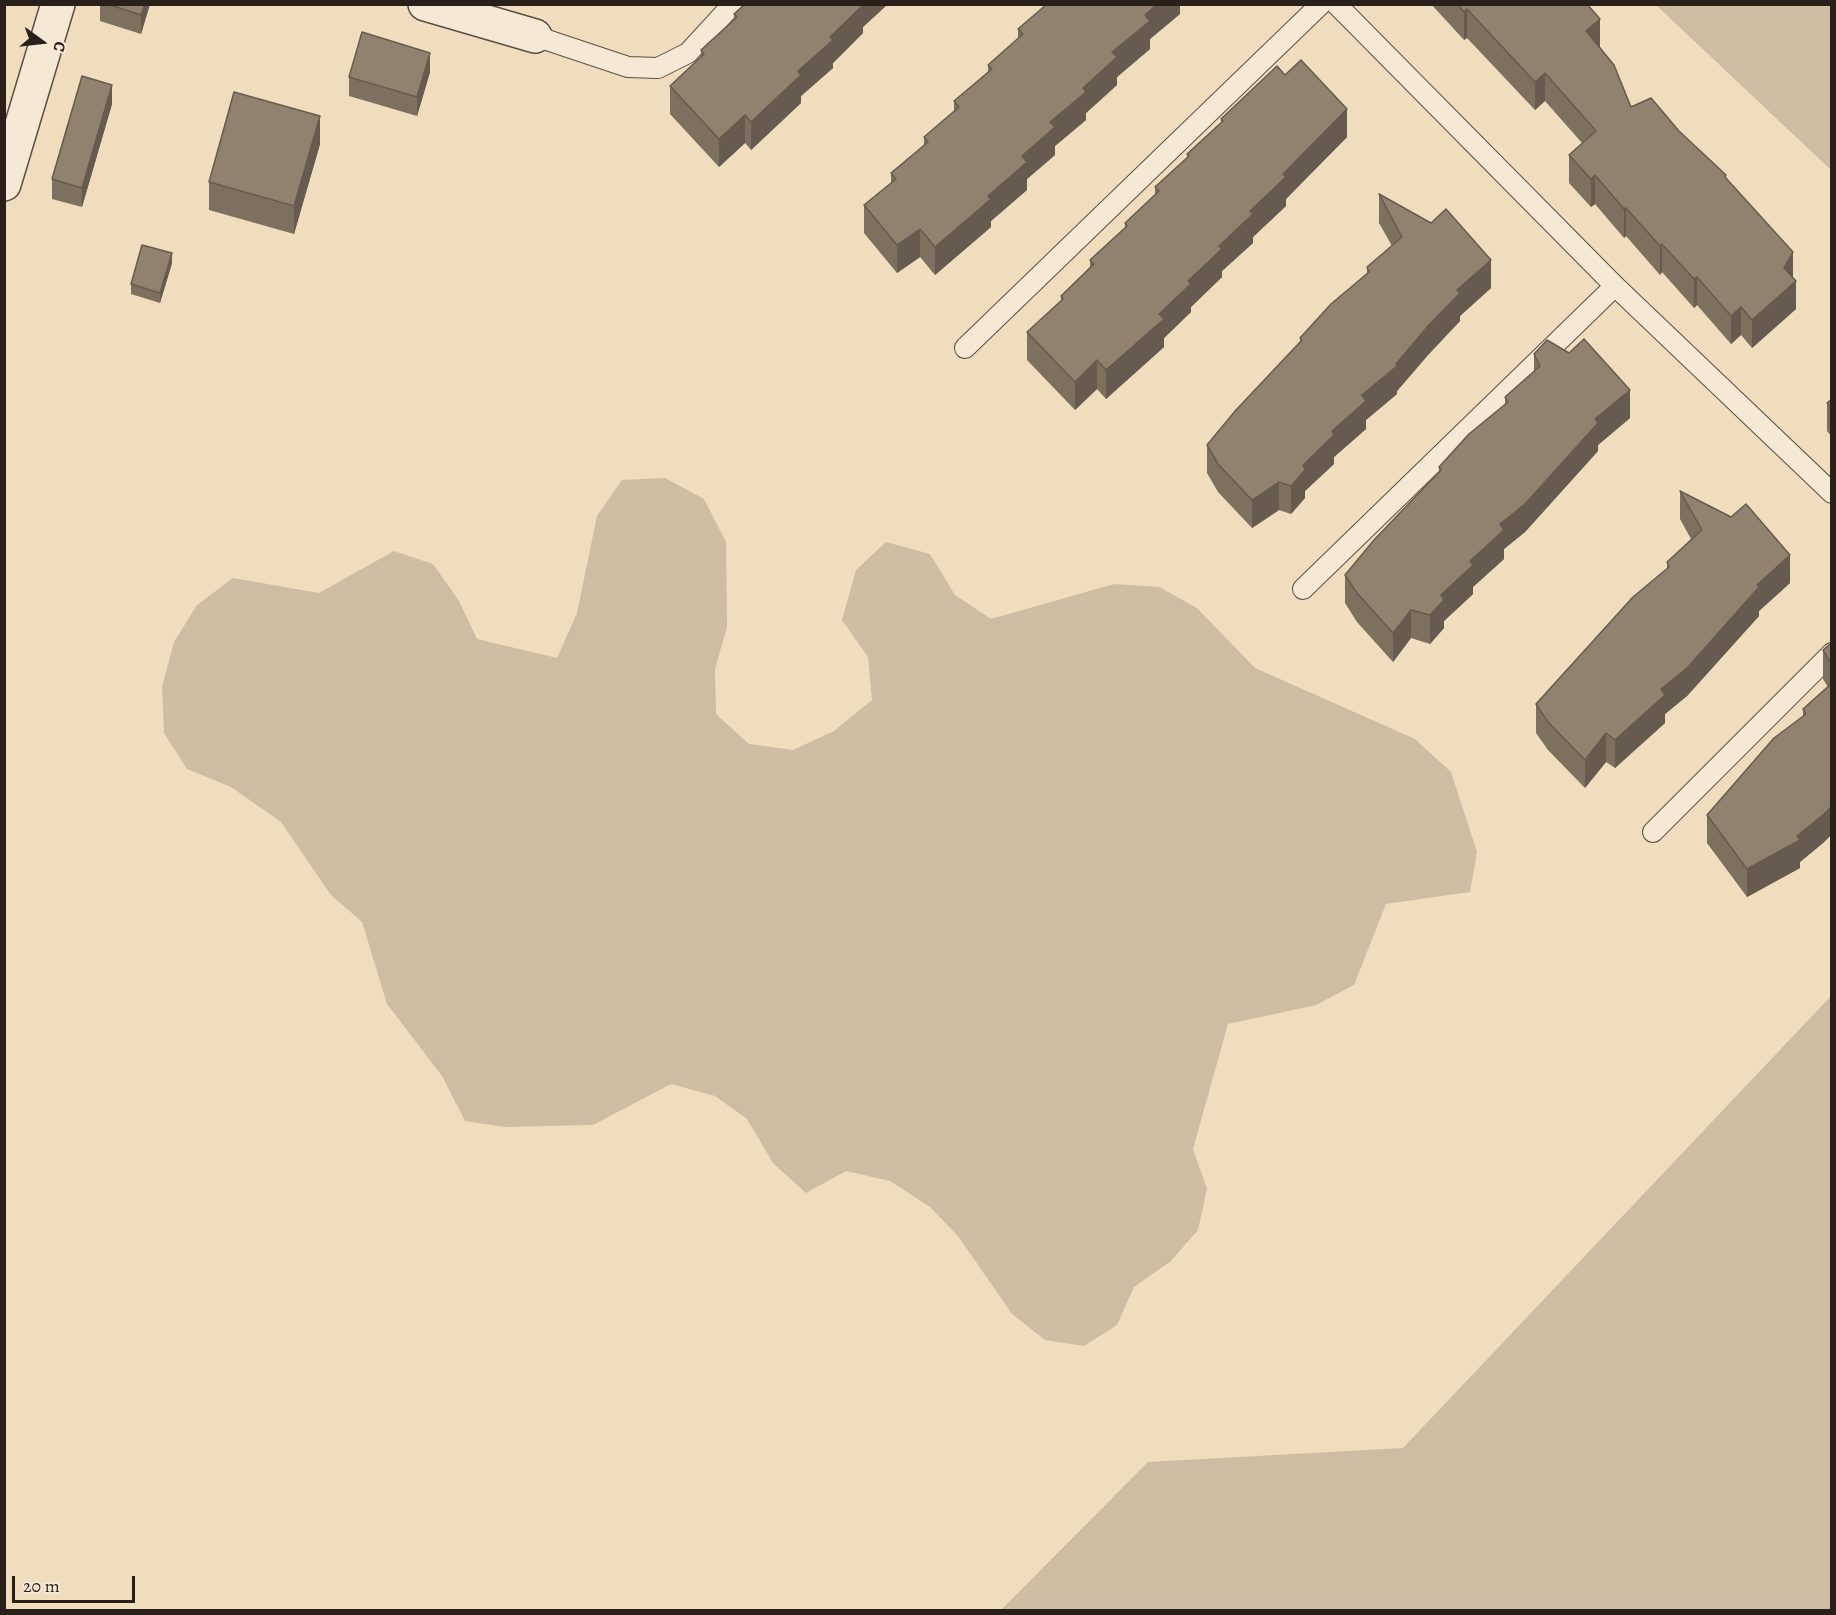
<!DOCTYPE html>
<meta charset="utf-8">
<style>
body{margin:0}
#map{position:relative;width:1836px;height:1615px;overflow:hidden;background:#efddbe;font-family:Alegreya,serif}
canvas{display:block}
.frame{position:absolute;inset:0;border:6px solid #2b1f1a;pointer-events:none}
.north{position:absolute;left:12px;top:12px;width:60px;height:60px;-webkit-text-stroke:4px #f5e9d5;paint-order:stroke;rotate:105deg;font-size:16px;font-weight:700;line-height:24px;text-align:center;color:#2b1f1a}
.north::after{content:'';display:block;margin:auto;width:21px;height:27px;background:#2b1f1a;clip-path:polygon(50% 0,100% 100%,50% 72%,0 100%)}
.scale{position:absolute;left:12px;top:1576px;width:123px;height:27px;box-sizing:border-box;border:3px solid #2b1f1a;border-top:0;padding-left:8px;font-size:18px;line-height:21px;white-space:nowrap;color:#2b1f1a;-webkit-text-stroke:4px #f5e9d5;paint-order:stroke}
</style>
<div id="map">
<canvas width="1836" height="1615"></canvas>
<div class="frame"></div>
<div class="north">С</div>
<div class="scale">20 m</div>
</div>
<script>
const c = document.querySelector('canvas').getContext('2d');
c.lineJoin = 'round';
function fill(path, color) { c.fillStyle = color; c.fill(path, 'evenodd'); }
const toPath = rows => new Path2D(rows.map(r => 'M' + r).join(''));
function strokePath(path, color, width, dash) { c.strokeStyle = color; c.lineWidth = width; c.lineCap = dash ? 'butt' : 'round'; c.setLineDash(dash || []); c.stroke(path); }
const green = toPath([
 [1656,5,1831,5,1831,170],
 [665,478,704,499,726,542,727,627,715,669,716,714,749,744,793,750,834,731,872,700,868,657,842,620,856,570,886,542,930,554,955,595,991,619,1114,584,1159,587,1197,608,1255,668,1415,739,1451,772,1477,852,1470,892,1386,904,1354,985,1316,1005,1228,1024,1193,1149,1207,1189,1198,1230,1171,1261,1134,1287,1117,1325,1084,1346,1045,1340,1012,1314,958,1236,930,1207,890,1181,846,1171,806,1193,773,1163,747,1119,715,1096,671,1084,593,1125,505,1127,465,1121,442,1076,387,1004,362,922,331,895,281,822,231,787,187,769,164,733,162,687,174,642,197,605,233,578,319,593,394,551,433,564,459,601,477,639,557,658,577,613,597,516,622,480],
 [1831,996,1831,1610,1001,1610,1148,1462,1403,1448]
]);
const lane = toPath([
 [1336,4,1615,286,1832,493],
 [535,36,628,67,658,68,688,53,733,4],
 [965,348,1321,4],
 [1303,589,1615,286],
 [1653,832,1832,653]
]);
const street = toPath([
 [425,4,535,36],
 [4,184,58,4]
]);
const wall = toPath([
 [100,4,150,4,141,34,100,21],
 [745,4,888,4,863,27,863,33,833,63,833,68,801,96,801,103,751,150,745,143,719,167,670,114,670,86,701,58,701,50,734,20,734,14],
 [1431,4,1587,4,1600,47,1631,107,1679,131,1726,179,1793,278,1796,309,1752,348,1741,335,1731,344,1697,305,1694,308,1662,272,1660,275,1626,236,1624,238,1595,204,1591,207,1569,183,1569,155,1582,143,1545,101,1535,110,1467,38,1464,40],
 [1180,6,1180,14,1150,39,1150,49,1117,77,1117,85,1086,113,1086,120,1055,146,1055,155,1027,179,1027,190,991,221,991,227,935,275,920,257,897,273,864,233,864,205,891,183,891,173,924,146,924,137,954,112,954,101,988,72,988,65,1018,39,1018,29],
 [430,72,417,116,349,96,349,77],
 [112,104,82,207,52,199,52,179],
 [1221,119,1347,137,1286,199,1286,206,1253,237,1253,243,1222,271,1222,277,1191,307,1191,312,1164,338,1164,347,1106,399,1097,389,1075,410,1027,360,1027,332,1061,301,1061,296,1090,267,1090,260,1125,228,1125,223,1155,195,1155,187,1187,158,1187,154,1221,123],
 [320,144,294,234,209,210,209,182],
 [1379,194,1491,288,1460,316,1460,321,1428,355,1397,391,1397,394,1366,420,1366,429,1334,457,1334,464,1305,491,1305,498,1291,514,1279,510,1252,528,1218,492,1207,473,1207,445,1300,343,1300,338,1367,274,1367,267,1392,246,1379,223],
 [172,263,160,303,131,294,131,284],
 [1534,354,1630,418,1598,445,1598,451,1525,532,1504,549,1504,559,1473,587,1473,594,1444,621,1444,628,1430,644,1411,638,1393,662,1357,622,1345,603,1345,575,1439,472,1439,467,1505,404,1505,397,1534,372],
 [1832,399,1832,437,1827,431,1827,403],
 [1680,491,1790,583,1759,611,1759,616,1687,696,1665,714,1665,723,1615,768,1606,762,1585,788,1548,750,1536,733,1536,704,1667,569,1667,562,1691,539,1680,519],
 [1832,645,1832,834,1823,843,1800,862,1800,868,1747,897,1707,843,1707,815,1803,716,1803,709,1828,687,1823,679,1823,650]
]);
const shadedWall = toPath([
 [145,4,150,4,141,34,141,15],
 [860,4,888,4,863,27,863,33,833,63,833,68,801,96,801,103,751,150,751,122],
 [1157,4,1182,4,1180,6,1180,14,1150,39,1150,49,1117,77,1117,85,1086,113,1086,120,1055,146,1055,155,1027,179,1027,190,991,221,991,227,935,275,935,247,988,196,1050,122,1083,88,1145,15],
 [1467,9,1467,38,1464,40,1464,12],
 [1600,19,1600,47,1586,31],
 [430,53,430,72,417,116,417,97],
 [1545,73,1545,101,1535,110,1535,82],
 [112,85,112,104,82,207,82,188],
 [1347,109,1347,137,1286,199,1286,206,1253,237,1253,243,1222,271,1222,277,1191,307,1191,312,1164,338,1164,347,1106,399,1106,370,1188,281,1283,174],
 [745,115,745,143,719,167,719,139],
 [320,116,320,144,294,234,294,206],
 [1595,175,1595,204,1591,207,1591,179],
 [1626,208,1626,236,1624,238,1624,209],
 [920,229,920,257,897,273,897,245],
 [1662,244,1662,272,1660,275,1660,246],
 [1793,252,1793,280,1796,281,1796,309,1752,348,1752,320],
 [172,253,172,263,160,303,160,293],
 [1491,260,1491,288,1460,316,1460,321,1428,355,1397,391,1397,394,1366,420,1366,429,1334,457,1334,464,1305,491,1305,498,1291,514,1291,486,1303,465,1362,395,1396,364,1457,290],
 [1697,277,1697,305,1694,308,1694,279],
 [1741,307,1741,335,1731,344,1731,316],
 [1097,360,1097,389,1075,410,1075,382],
 [1630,390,1630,418,1598,445,1598,451,1525,532,1504,549,1504,559,1473,587,1473,594,1444,621,1444,628,1430,644,1430,615,1441,595,1500,524,1595,419],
 [1279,482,1279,510,1252,528,1252,500],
 [1790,555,1790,583,1759,611,1759,616,1687,696,1665,714,1665,723,1615,768,1615,740,1661,689,1757,585],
 [1411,610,1411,638,1393,662,1393,633],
 [1606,733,1606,762,1585,788,1585,760],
 [1832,806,1832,834,1823,843,1800,862,1800,868,1747,897,1747,869,1797,836]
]);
const building = toPath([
 [107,4,145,4,141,15,107,4],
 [745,4,863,5,830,37,833,40,798,71,801,75,751,122,745,115,719,139,670,86,704,54,701,50,737,17,734,14,745,4],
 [1047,4,1157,4,1145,15,1150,21,1112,52,1117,57,1083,88,1086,92,1050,122,1055,127,1022,156,1027,162,988,196,991,199,935,247,920,229,897,245,864,205,896,179,891,173,928,142,924,137,959,107,954,101,992,69,988,65,1023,34,1018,29,1047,4],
 [1457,4,1587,4,1600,19,1586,31,1614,65,1631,107,1651,98,1679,131,1726,175,1725,177,1793,252,1784,268,1796,281,1752,320,1741,307,1731,316,1697,277,1694,279,1662,244,1660,246,1626,208,1624,209,1595,175,1591,179,1569,155,1596,131,1545,73,1535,82,1467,9,1464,12,1457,4],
 [362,32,430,53,417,97,349,77,362,32],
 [1301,60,1347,109,1283,174,1286,177,1250,211,1253,214,1219,246,1222,249,1188,281,1191,284,1159,314,1164,319,1106,370,1097,360,1075,382,1027,332,1063,299,1061,296,1094,264,1090,260,1127,226,1125,223,1159,191,1155,187,1189,156,1187,154,1223,121,1221,119,1277,66,1285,75,1301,60],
 [82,76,112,85,82,188,52,179,82,76],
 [234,92,320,116,294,206,209,182,234,92],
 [1379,194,1431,223,1446,209,1491,260,1457,290,1460,293,1428,326,1396,364,1397,366,1362,395,1366,401,1332,431,1334,435,1303,465,1305,470,1291,486,1279,482,1252,500,1218,464,1207,445,1236,410,1302,340,1300,338,1331,304,1369,272,1367,267,1402,237,1379,194],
 [142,245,172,253,160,293,131,284,142,245],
 [1584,339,1630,390,1595,419,1598,423,1525,504,1500,524,1504,530,1470,561,1473,565,1441,595,1444,600,1430,615,1411,610,1393,633,1357,593,1345,575,1374,540,1441,470,1439,467,1469,434,1508,402,1505,397,1540,366,1534,354,1547,340,1569,353,1584,339],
 [1832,399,1832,408,1827,403,1832,399],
 [1680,491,1731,517,1746,504,1790,555,1757,585,1759,587,1687,668,1661,689,1665,695,1615,740,1606,733,1585,760,1548,722,1536,704,1633,597,1669,567,1667,562,1702,530,1680,491],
 [1830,644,1832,645,1832,665,1823,650,1830,644],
 [1832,683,1832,806,1823,815,1797,836,1800,840,1747,869,1707,815,1774,738,1806,714,1803,709,1832,683]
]);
fill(green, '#cebda2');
strokePath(lane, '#5c4e43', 22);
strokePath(street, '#5c4e43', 36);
strokePath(lane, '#f5e9d5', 20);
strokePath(street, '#f5e9d5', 33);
fill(wall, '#7d705f');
fill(shadedWall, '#665b4e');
fill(building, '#91826f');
strokePath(building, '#665b4e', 1.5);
</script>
